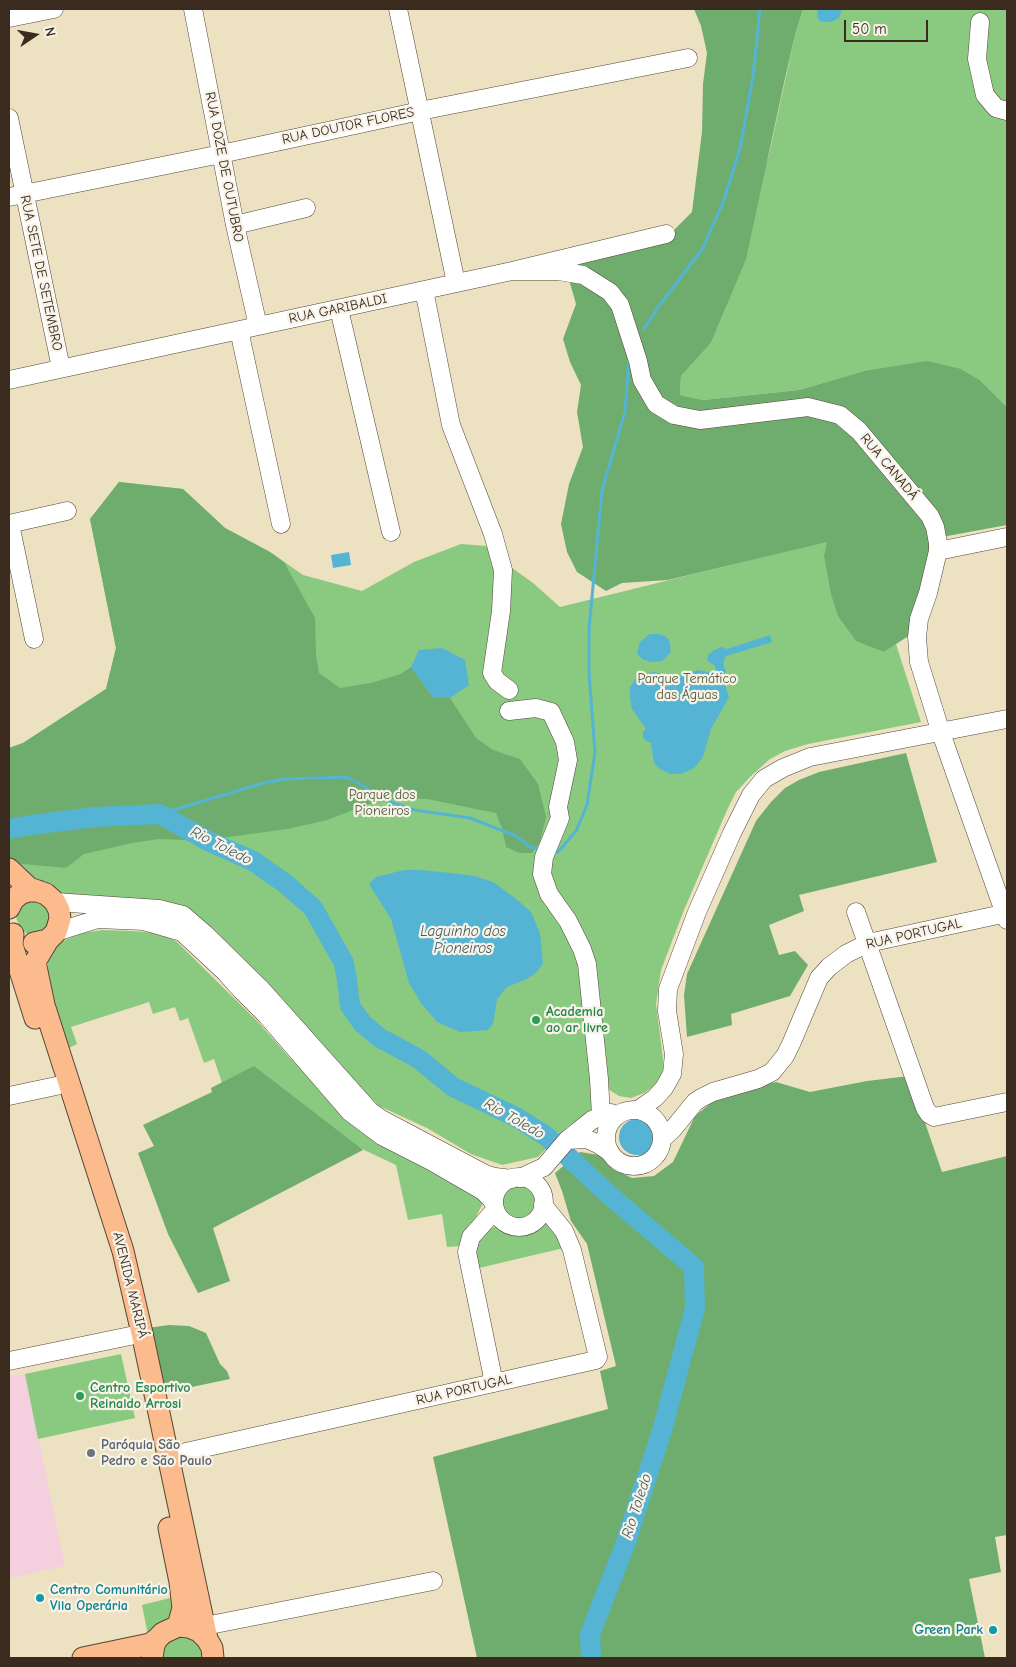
<!DOCTYPE html>
<meta charset="utf-8">
<style>
body{margin:0}
#map{position:relative;width:1016px;height:1667px;overflow:hidden;background:#ece1c1;font-family:"Comic Neue",sans-serif}
canvas{display:block}
.frame{position:absolute;inset:0;border:10px solid #3b2a1e;pointer-events:none}
.north{position:absolute;left:10px;top:10px;width:50px;height:50px;-webkit-text-stroke:4px #f7f3e8;paint-order:stroke;rotate:78deg;font-size:14px;font-weight:700;line-height:20px;text-align:center;color:#3b2a1e}
.north::after{content:'';display:block;margin:auto;width:18px;height:22px;background:#3b2a1e;clip-path:polygon(50% 0,100% 100%,50% 72%,0 100%)}
.scale{position:absolute;left:844px;top:20px;width:84px;height:22px;box-sizing:border-box;border:2px solid #3b2a1e;border-top:0;padding-left:6px;font-size:15px;line-height:18px;white-space:nowrap;color:#3b2a1e;-webkit-text-stroke:4px #f7f3e8;paint-order:stroke}
</style>
<div id="map">
<canvas width="1016" height="1667"></canvas>
<div class="frame"></div>
<div class="north">N</div>
<div class="scale">50 m</div>
</div>
<script>
const c = document.querySelector('canvas').getContext('2d');
c.lineJoin = 'round';
function fill(path, color) { c.fillStyle = color; c.fill(path, 'evenodd'); }
const toPath = rows => new Path2D(rows.map(r => 'M' + r).join(''));
function strokePath(path, color, width, dash) { c.strokeStyle = color; c.lineWidth = width; c.lineCap = dash ? 'butt' : 'round'; c.setLineDash(dash || []); c.stroke(path); }
function drawText(font, color, halo, rows, align = 'center') {
  c.font = font + ' "Comic Neue",sans-serif'; c.lineWidth = 4.5; c.setLineDash([]); c.textBaseline = 'middle'; c.strokeStyle = halo; c.fillStyle = color; for (const [text, x, y, turn = 0] of rows) {
    c.save(); c.translate(x, y); c.rotate((+turn || 0) * Math.PI / 180); c.textAlign = isNaN(turn) ? turn : align; if (halo) c.strokeText(text, 0, 0); c.fillText(text, 0, 0); c.restore();
  }
}
const built = toPath([
 [25,1374,65,1566,9,1578,9,1377]
]);
const green = toPath([
 [803,9,1007,9,1007,407,980,380,961,369,864,371,799,390,703,400,680,395,681,376,711,343,726,307,770,150,795,35],
 [119,482,183,489,225,528,270,552,303,575,362,591,414,562,461,544,487,546,508,565,533,583,560,607,828,541,884,652,896,644,921,722,808,744,785,751,770,759,751,776,736,792,727,810,684,910,661,970,656,1004,663,1059,663,1070,659,1080,653,1087,644,1093,631,1098,619,1096,608,1089,594,1097,593,1109,567,1127,538,1157,502,1165,471,1154,427,1128,379,1106,191,914,68,896,39,884,12,863,9,748,23,743,106,689,116,648,90,519],
 [31,897,53,907,49,931,31,936,20,929,16,917,17,910],
 [102,930,131,931,157,933,176,941,259,1023,289,1057,358,1125,474,1192,482,1201,482,1205,461,1246,447,1247,442,1214,408,1220,396,1165,222,1083,214,1059,204,1063,188,1018,180,1021,175,1007,153,1014,149,1002,71,1027,77,1044,69,1048,47,980,48,960,56,945,67,939,83,933],
 '502 1201a19 19 0 1 1 38 0a19 19 0 1 1-38 0Z',
 [549,1216,568,1247,479,1268,476,1253,477,1243,488,1229,494,1227,529,1230,538,1227,545,1222],
 [121,1354,135,1418,38,1439,25,1374],
 [174,1597,171,1619,148,1635,142,1605],
 [182,1636,195,1640,203,1651,204,1658,162,1658,165,1645,170,1640]
]);
const forest = toPath([
 [694,9,803,9,795,35,784,83,746,259,711,343,681,376,680,395,703,400,799,390,864,371,927,361,961,369,980,380,1007,407,1007,525,931,539,913,633,884,652,856,641,838,616,831,594,824,556,827,542,668,580,622,583,606,591,577,572,567,552,561,524,569,484,583,447,577,412,581,385,570,362,563,339,576,304,570,283,574,259,667,237,692,212,702,132,703,84,707,53,701,26],
 [119,482,183,489,225,528,270,552,284,562,315,618,316,655,319,673,340,688,371,683,401,674,411,667,433,697,450,698,476,738,493,750,520,759,538,784,546,817,540,842,532,853,520,853,506,847,502,828,496,813,427,799,399,798,366,805,327,820,287,829,221,838,185,840,159,839,132,843,84,854,66,868,12,863,9,861,9,748,23,743,106,689,116,648,90,519],
 [906,753,937,862,799,895,804,911,769,925,779,955,795,951,808,965,790,996,731,1014,732,1025,687,1037,684,995,687,974,756,821,771,802,785,788,799,780,819,772],
 [254,1066,363,1150,213,1228,230,1281,198,1293,168,1234,138,1153,154,1146,143,1125,212,1092,211,1088],
 [909,1076,942,1172,1007,1156,1007,1535,995,1537,1001,1572,969,1579,985,1658,477,1658,433,1457,608,1409,600,1371,616,1366,587,1244,571,1221,562,1191,555,1173,580,1152,599,1155,613,1169,632,1178,654,1176,673,1162,695,1116,717,1098,741,1090,776,1082,810,1092,867,1081],
 [169,1325,189,1326,206,1333,220,1364,227,1371,230,1379,163,1393,148,1328]
]);
const water = toPath([
 [818,9,842,9,839,18,831,22,824,22,819,21,817,15],
 [349,552,351,565,333,568,331,555],
 [650,634,659,634,665,636,669,640,671,652,662,661,651,662,642,659,637,653,640,642],
 [770,635,772,642,726,656,723,664,726,671,723,679,729,697,711,729,703,757,694,768,681,774,670,774,660,769,654,763,651,743,646,741,643,737,643,732,646,729,632,709,630,698,630,687,636,679,642,674,654,672,675,677,682,676,698,670,717,674,715,666,707,660,708,655,713,651,721,647,727,649],
 [442,648,465,660,469,685,450,698,433,697,411,667,419,650],
 [404,870,420,870,451,873,474,876,493,882,515,898,531,912,540,933,543,963,537,972,527,979,507,987,497,999,493,1024,488,1030,460,1032,437,1022,421,1003,409,983,391,919,369,884,376,877],
 '619 1137a18 18 0 1 1 36 0a18 18 0 1 1-36 0Z'
]);
const stream = toPath([
 [644,329,659,306,703,248,724,200,740,148,753,77,760,9],
 [160,814,260,784,285,779,347,777,393,803,415,810,470,818,516,836,530,847,542,849],
 [553,851,558,852,576,831,587,805,595,752,589,673,589,629,602,490,625,412,629,357]
]);
const river = toPath([
 [9,829,31,825,95,817,160,814,208,841,253,861,286,884,313,908,344,963,347,980,350,1006,363,1024,380,1038,419,1059,453,1087,516,1117,546,1136,607,1193,694,1267,695,1308,663,1427,625,1545,590,1634,591,1658]
]);
const minor = toPath([
 [193,9,235,225,258,326],
 [398,9,456,283],
 [9,18,54,9],
 [980,22,977,59,985,95,996,108,1007,111],
 [9,118,61,368],
 [9,197,221,154,420,111,688,58],
 [235,225,306,208],
 [512,271,559,271,583,275,610,292,620,305,638,361,642,380,656,404,674,415,700,420,808,407,840,415,859,431,930,516,935,527,938,543,938,551,928,593,919,619,917,637,919,662,941,733,1007,920],
 [424,290,451,425,493,534,503,570,501,611,492,673,497,681,509,690],
 [339,309,391,532],
 [239,330,281,524],
 [9,380,512,271,666,234],
 [9,524,67,511],
 [10,524,34,639],
 [938,551,1007,537],
 [509,711,536,708,551,712,565,742,568,760,558,807,560,818,544,857,542,874,549,894,568,921,582,949,587,964,599,1079,601,1116],
 [55,902,159,909,183,915,205,934,262,990,370,1111,381,1119,485,1174,495,1177,512,1179],
 [856,912,925,1108,929,1114,934,1117,1007,1102],
 [56,932,98,919,144,921,182,932,225,972,241,990,267,1016,350,1112,382,1136,431,1161,483,1191,491,1199,494,1204],
 [9,1096,56,1086],
 [638,1110,655,1098,664,1088,672,1074,674,1054,667,1011,668,989,697,912,732,833,751,795,764,779,783,768,810,757,1007,719],
 '606 1138a28 28 0 1 1 56 0a28 28 0 1 1-56 0Z',
 [662,1139,673,1129,695,1102,701,1098,713,1092,758,1079,772,1072,785,1056,791,1044,819,978,829,967,846,954,868,943,1007,913],
 [567,1140,587,1139,598,1144,610,1152],
 '494 1202a25 25 0 1 1 50 0a25 25 0 1 1-50 0Z',
 [520,1178,544,1167,567,1140,592,1120,611,1113],
 [9,1361,130,1336],
 [494,1383,467,1252,471,1237,495,1210],
 [168,1456,596,1360,598,1357,572,1250,564,1231,543,1205],
 [205,1626,433,1581]
]);
const major = toPath([
 [9,869,29,888,46,894,55,902,59,910,60,919,56,932,48,940,34,943],
 [9,908,13,900,20,894,28,891,38,891],
 [13,934,12,945,35,1018],
 [48,940,35,962,44,1005,123,1251,142,1333,207,1639],
 [169,1528,180,1582,183,1608,178,1626],
 [83,1658,150,1644,157,1639],
 [152,1658,154,1645,157,1639,163,1633,178,1626,189,1627,199,1631,207,1639,212,1648,213,1658]
]);
const markers = [
 [536,1020,5,"#2e9e5b"],
 [80,1396,5,"#2e9e5b"],
 [91,1453,5,"#6b7280"],
 [40,1598,5,"#0f9aa8"],
 [993,1630,5,"#0f9aa8"]
];
const streetNames = [
 ["RUA DOUTOR FLORES",348,126,-12],
 ["RUA DOZE DE OUTUBRO",224,167,79],
 ["RUA SETE DE SETEMBRO",41,273,78],
 ["RUA GARIBALDI",338,309,-12],
 ["RUA CANADÁ",889,467,50],
 ["RUA PORTUGAL",914,934,-13],
 ["AVENIDA MARIPÁ",130,1285,76],
 ["RUA PORTUGAL",464,1390,-13]
];
const parkNames = [
 ["Parque Temático",687,679],
 ["das Águas",687,695],
 ["Parque dos",382,795],
 ["Pioneiros",382,811]
];
const leisureNames = [
 ["Academia",546,1012],
 ["ao ar livre",546,1028],
 ["Centro Esportivo",90,1388],
 ["Reinaldo Arrosi",90,1404]
];
const worshipNames = [
 ["Paróquia São",101,1445],
 ["Pedro e São Paulo",101,1461]
];
const cultureNames = [
 ["Centro Comunitário",50,1590],
 ["Vila Operária",50,1606],
 ["Green Park",983,1630,"right"]
];
const waterNames = [
 ["Rio Toledo",221,846,27],
 ["Laguinho dos",463,932],
 ["Pioneiros",463,949],
 ["Rio Toledo",514,1119,30],
 ["Rio Toledo",637,1506,-72]
];
fill(built, '#f4cfdd');
fill(green, '#89c980');
fill(forest, '#6ead6e');
fill(water, '#55b4d3');
strokePath(stream, '#55b4d3', 3);
strokePath(river, '#55b4d3', 20);
strokePath(minor, '#564536', 19);
strokePath(major, '#564536', 23);
strokePath(minor, '#fff', 18);
strokePath(major, '#fbbb8d', 21);
for (const [x, y, r, color] of markers) { const dot = new Path2D(); dot.arc(x, y, r, 0, 2 * Math.PI); c.fillStyle = color; c.fill(dot); strokePath(dot, '#f7f3e8', 2); }
drawText('14px', '#3b2a1e', '#f7f3e8', streetNames);
drawText('14px', '#525a3b', '#f7f3e8', parkNames);
drawText('bold 14px', '#27864d', '#f7f3e8', leisureNames, 'left');
drawText('bold 14px', '#5b616d', '#f7f3e8', worshipNames, 'left');
drawText('bold 14px', '#0d838f', '#f7f3e8', cultureNames, 'left');
drawText('italic 15px', '#445a5d', '#f7f3e8', waterNames);
</script>
